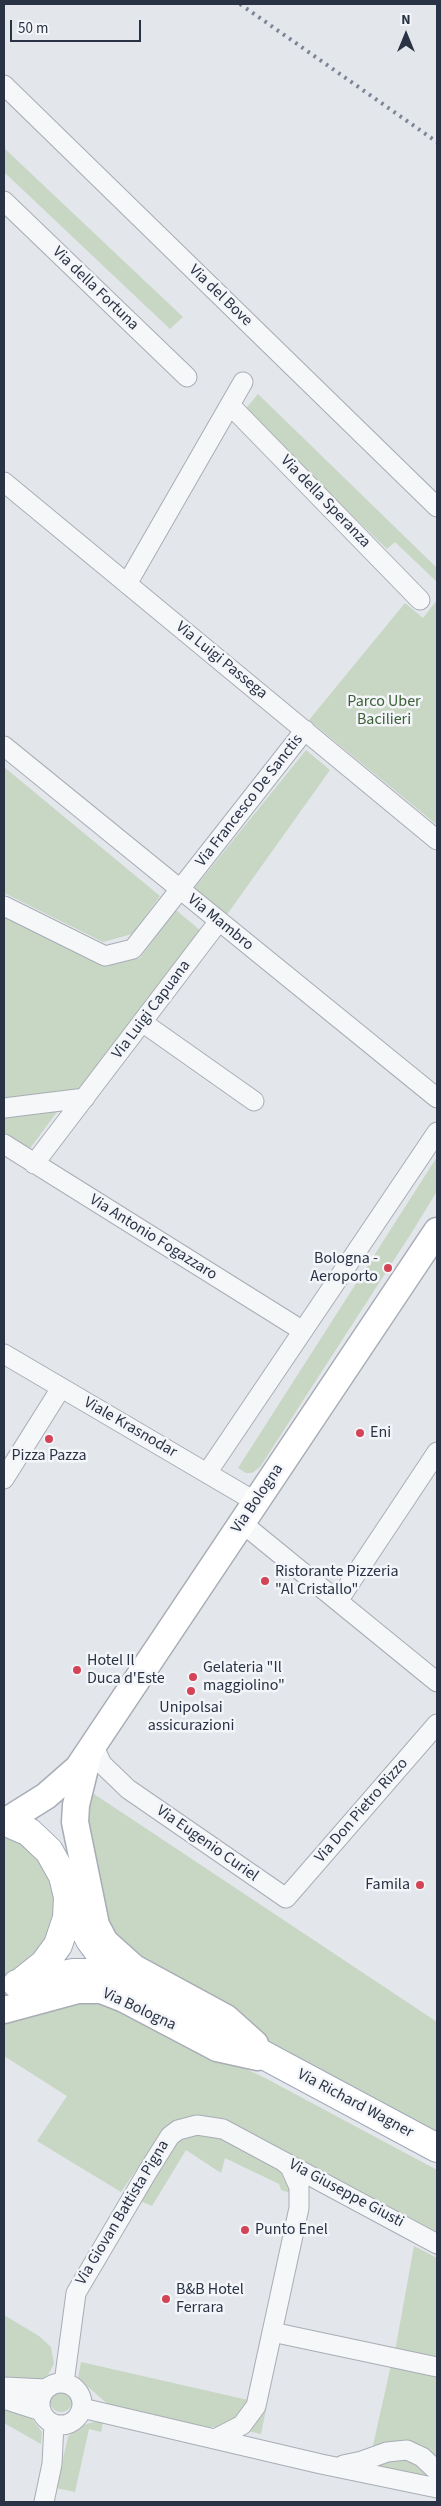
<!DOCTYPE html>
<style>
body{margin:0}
#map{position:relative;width:441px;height:2506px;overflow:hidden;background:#e3e6eb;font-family:"Source Sans 3",sans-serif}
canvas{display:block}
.frame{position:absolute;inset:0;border:5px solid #2a3345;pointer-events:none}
.north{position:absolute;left:381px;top:10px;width:50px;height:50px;-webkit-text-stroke:4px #f3f5f9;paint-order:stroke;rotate:0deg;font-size:14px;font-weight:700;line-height:20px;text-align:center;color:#2a3345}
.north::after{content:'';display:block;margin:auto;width:18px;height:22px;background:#2a3345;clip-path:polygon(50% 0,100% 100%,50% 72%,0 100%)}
.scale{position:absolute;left:10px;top:20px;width:131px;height:22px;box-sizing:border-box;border:2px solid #2a3345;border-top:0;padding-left:6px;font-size:15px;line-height:18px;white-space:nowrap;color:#2a3345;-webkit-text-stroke:4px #f3f5f9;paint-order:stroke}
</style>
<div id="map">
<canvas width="441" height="2506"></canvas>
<div class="frame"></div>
<div class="north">N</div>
<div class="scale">50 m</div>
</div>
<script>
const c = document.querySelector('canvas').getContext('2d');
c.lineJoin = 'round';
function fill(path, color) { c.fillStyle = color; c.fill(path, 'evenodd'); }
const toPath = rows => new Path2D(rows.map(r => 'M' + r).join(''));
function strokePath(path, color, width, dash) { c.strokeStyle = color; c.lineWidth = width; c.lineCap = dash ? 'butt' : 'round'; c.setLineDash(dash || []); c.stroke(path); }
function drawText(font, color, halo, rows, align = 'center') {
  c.font = font + ' "Source Sans 3",sans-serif'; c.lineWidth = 5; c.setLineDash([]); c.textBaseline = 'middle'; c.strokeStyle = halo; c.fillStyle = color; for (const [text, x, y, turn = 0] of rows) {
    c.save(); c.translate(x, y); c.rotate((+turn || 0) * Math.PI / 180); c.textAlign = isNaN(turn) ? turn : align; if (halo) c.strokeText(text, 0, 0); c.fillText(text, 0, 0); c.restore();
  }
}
const green = toPath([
 [4,148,183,317,170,329,4,172],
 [258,394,437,568,437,582,395,542,387,549,244,411],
 [437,600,437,825,309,720,405,603,423,618],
 [306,750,330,770,226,916,193,890],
 [4,767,160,896,132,934,103,942,4,893],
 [176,910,201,931,80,1091,4,1100,4,917,103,965,140,958],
 [60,1108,28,1151,4,1134,4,1115],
 [437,1157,437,1191,414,1229,260,1467,252,1473,246,1473,238,1468],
 [91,1792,437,2022,437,2132,298,2061,115,1947,83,1834],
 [4,1833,34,1851,54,1884,56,1916,41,1951,12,1973,4,1977],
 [92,2000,113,2005,267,2079,437,2170,437,2236,231,2124,213,2117,188,2117,171,2126,158,2138,121,2192,37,2141,67,2096,4,2056,4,2020],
 [208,2131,272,2161,285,2174,294,2194,281,2190,279,2184,225,2158,221,2173,186,2150,152,2206,138,2200,176,2143,192,2134],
 [414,2246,437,2258,437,2359,395,2351],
 [4,2315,39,2336,51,2347,54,2364,48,2375,34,2383,4,2382],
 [81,2362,248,2400,247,2406,235,2423,222,2427,209,2427,110,2406,78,2378],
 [391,2365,437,2374,437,2460,372,2450],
 '50 2401a11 11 0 1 1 22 0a11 11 0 1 1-22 0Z',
 [267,2405,261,2434,248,2431],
 [4,2406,22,2411,33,2420,42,2432,41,2444,4,2423],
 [94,2422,103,2422,101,2432,89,2429,75,2492,56,2488,68,2437,79,2426],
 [402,2458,412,2461,426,2472,424,2481,375,2471,376,2462]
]);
const street = toPath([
 [4,85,437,507],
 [4,201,187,377],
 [230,405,420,600],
 [4,482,437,840],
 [127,584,243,382],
 [4,746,437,1098],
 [4,906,105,956,133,949,305,730],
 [142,1022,254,1101],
 [4,1108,85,1098],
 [4,1144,303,1331],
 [34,1164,219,921],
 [4,1354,256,1502],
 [207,1473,437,1132],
 [4,1479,61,1388],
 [242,1523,437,1682],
 [338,1601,437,1452],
 [93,1745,102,1764,128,1789,286,1898,437,1724],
 [272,2332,437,2367],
 '40 2404a21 21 0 1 1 42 0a21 21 0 1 1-42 0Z',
 [64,2383,76,2293,148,2171,170,2136,178,2130,197,2125,223,2129,437,2244],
 [4,2387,46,2389],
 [4,2399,41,2411],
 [82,2408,321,2464,437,2488],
 [215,2439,242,2425,256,2406,299,2208,299,2187,290,2167,284,2162],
 [343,2465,362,2461,387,2452,407,2450,422,2457,437,2471],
 [44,2502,52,2464,54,2424]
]);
const secondary = toPath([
 [87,1760,76,1805,75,1822,96,1925,105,1942,134,1968,226,2018,255,2044],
 [6,1821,46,1796,78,1768,437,1231],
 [4,2010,78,1990,101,1990,124,1999,217,2048,258,2057]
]);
const primary = toPath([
 [4,1821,29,1832,49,1851,63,1876,68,1897,67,1918,58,1945,44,1964,24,1980],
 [68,1897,90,1940,104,1959,128,1981],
 [17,1984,73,1973,89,1973,113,1977,133,1985,437,2148]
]);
const rail = toPath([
 [240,4,437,142]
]);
const markers = [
 [388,1268,5,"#d44456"],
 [360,1433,5,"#d44456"],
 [49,1439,5,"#d44456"],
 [265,1581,5,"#d44456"],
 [77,1670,5,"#d44456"],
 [193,1677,5,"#d44456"],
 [191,1691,5,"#d44456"],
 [420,1885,5,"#d44456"],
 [245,2230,5,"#d44456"],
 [166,2299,5,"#d44456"]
];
const streetNames = [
 ["Via della Fortuna",95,289,44],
 ["Via del Bove",220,296,44],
 ["Via della Speranza",325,502,46],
 ["Via Luigi Passega",221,661,39],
 ["Via Francesco De Sanctis",250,801,-52],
 ["Via Mambro",220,923,39],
 ["Via Luigi Capuana",152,1010,-53],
 ["Via Antonio Fogazzaro",153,1238,32],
 ["Viale Krasnodar",130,1428,30],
 ["Via Bologna",258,1499,-56],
 ["Via Don Pietro Rizzo",362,1811,-49],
 ["Via Eugenio Curiel",207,1844,35],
 ["Via Bologna",139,2010,25],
 ["Via Richard Wagner",355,2104,28],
 ["Via Giuseppe Giusti",346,2194,28],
 ["Via Giovan Battista Pigna",123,2213,-59]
];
const parkNames = [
 ["Parco Uber",384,702],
 ["Bacilieri",384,720]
];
const poiNames = [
 ["Bologna -",378,1259,"right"],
 ["Aeroporto",378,1277,"right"],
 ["Eni",370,1433],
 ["Pizza Pazza",49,1456,"center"],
 ["Ristorante Pizzeria",275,1572],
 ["\"Al Cristallo\"",275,1590],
 ["Hotel Il",87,1661],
 ["Duca d'Este",87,1679],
 ["Gelateria \"Il",203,1668],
 ["maggiolino\"",203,1686],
 ["Unipolsai",191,1708,"center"],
 ["assicurazioni",191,1726,"center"],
 ["Famila",410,1885,"right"],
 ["Punto Enel",255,2230],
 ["B&B Hotel",176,2290],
 ["Ferrara",176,2308]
];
fill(green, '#c8d6c4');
strokePath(street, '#a8adb6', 21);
strokePath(secondary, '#a8adb6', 29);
strokePath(primary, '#a2aab8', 30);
strokePath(street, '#f6f7f9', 19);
strokePath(secondary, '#fff', 26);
strokePath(primary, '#fff', 28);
strokePath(rail, '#7b8596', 4, [2.5, 5]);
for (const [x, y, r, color] of markers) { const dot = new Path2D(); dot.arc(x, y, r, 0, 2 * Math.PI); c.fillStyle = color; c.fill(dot); strokePath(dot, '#f3f5f9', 2); }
drawText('16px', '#2a3345', '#f3f5f9', streetNames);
drawText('16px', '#3d6136', '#f3f5f9', parkNames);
drawText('16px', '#2a3345', '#f3f5f9', poiNames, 'left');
</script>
